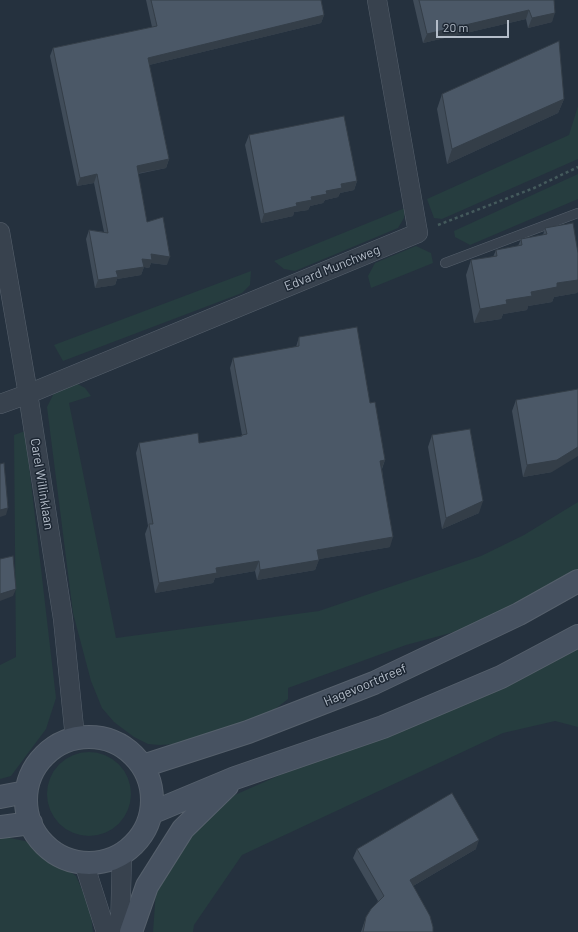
<!DOCTYPE html>
<style>
body{margin:0}
#map{position:relative;width:578px;height:932px;overflow:hidden;background:#25313e;font-family:Barlow,sans-serif}
canvas{display:block}
.scale{position:absolute;left:436px;top:20px;width:73px;height:18px;box-sizing:border-box;border:2px solid #b4bdc9;border-top:0;padding-left:5px;font-size:12px;line-height:14px;white-space:nowrap;color:#b4bdc9;-webkit-text-stroke:3px #1d2733;paint-order:stroke}
</style>
<div id="map">
<canvas width="578" height="932"></canvas>
<div class="scale">20 m</div>
</div>
<script>
const c = document.querySelector('canvas').getContext('2d');
c.lineJoin = 'round';
function fill(path, color) { c.fillStyle = color; c.fill(path, 'evenodd'); }
const toPath = rows => new Path2D(rows.map(r => 'M' + r).join(''));
function strokePath(path, color, width, dash) { c.strokeStyle = color; c.lineWidth = width; c.lineCap = dash ? 'butt' : 'round'; c.setLineDash(dash || []); c.stroke(path); }
function drawText(font, color, halo, rows, align = 'center') {
  c.font = font + ' Barlow,sans-serif'; c.lineWidth = 3; c.setLineDash([]); c.textBaseline = 'middle'; c.strokeStyle = halo; c.fillStyle = color; for (const [text, x, y, turn = 0] of rows) {
    c.save(); c.translate(x, y); c.rotate((+turn || 0) * Math.PI / 180); c.textAlign = isNaN(turn) ? turn : align; if (halo) c.strokeText(text, 0, 0); c.fillText(text, 0, 0); c.restore();
  }
}
const green = toPath([
 [578,106,578,159,442,219,434,218,427,199,569,135],
 [578,174,578,199,470,245,455,237,454,231],
 [405,208,404,218,398,228,295,271,284,269,274,261],
 [416,246,431,253,433,263,371,288,368,276,375,263],
 [251,271,250,285,242,293,63,361,54,345],
 [63,383,76,383,85,388,91,396,69,403,116,638,319,611,481,556,524,535,578,502,578,573,480,625,406,645,288,688,288,699,269,714,176,744,160,745,148,744,134,737,114,722,102,708,91,681,73,613,47,407,53,395],
 [25,431,56,698,46,729,11,776,0,779,0,665,16,657,14,435],
 [578,643,578,727,555,721,503,733,242,855,194,925,193,932,153,932,156,890,184,841,228,798,280,775,423,721],
 '47 794a42 42 0 1 1 84 0a42 42 0 1 1-84 0Z',
 [0,836,25,841,50,857,76,876,90,908,93,932,0,932]
]);
const path = toPath([
 [438,225,534,188,578,167]
]);
const lane = toPath([
 [445,263,578,213]
]);
const street = toPath([
 [0,232,28,394,63,619,75,738],
 [0,404,28,394,418,233,377,0],
 [84,863,106,932],
 [120,932,122,854]
]);
const secondary = toPath([
 '26 800a63 63 0 1 1 126 0a63 63 0 1 1-126 0Z',
 [143,766,248,732,374,683,519,614,578,581],
 [0,797,26,792],
 [151,813,235,778,383,727,501,677,578,636],
 [0,827,31,823],
 [131,932,147,886,183,829,227,786]
]);
const wall = toPath([
 [146,0,321,0,324,15,321,23,149,65,169,159,166,168,138,174,147,222,167,265,151,263,149,268,144,267,141,275,117,279,115,285,95,288,86,239,89,230,104,232,94,183,77,186,50,56,53,48,152,27],
 [413,0,554,0,552,22,528,28,526,19,423,43],
 [442,94,564,99,558,113,447,164,437,109],
 [249,135,357,181,354,190,340,193,338,197,325,200,323,203,310,206,308,210,294,212,293,216,261,223,245,145],
 [545,228,578,253,578,291,577,293,554,297,552,302,528,306,527,310,503,314,501,319,474,323,466,275,471,260,493,257,496,250,518,246,521,239,543,235],
 [299,337,370,403,385,460,382,469,390,547,319,559,315,570,257,580,255,571,215,578,213,583,155,593,145,534,148,526,136,453,139,443,199,443,241,436,242,435,230,368,233,358,296,347],
 [516,400,552,472,523,477,512,411],
 [432,435,479,513,442,529,428,447],
 [357,849,476,849,413,886,433,932,361,932,366,917,378,901,353,858]
]);
const shadedWall = toPath([
 [529,10,526,19,423,43,427,34],
 [555,13,552,22,528,28,532,18],
 [324,15,321,23,145,66,148,58],
 [564,99,558,113,447,164,452,149],
 [169,159,166,168,134,174,137,166],
 [97,174,94,183,77,186,80,178],
 [357,181,354,190,340,193,338,197,325,200,323,203,310,206,308,210,294,212,293,216,261,223,264,214,296,203,341,184],
 [151,254,170,257,167,265,151,263,149,268,144,267,141,275,117,279,115,285,95,288,98,280],
 [578,280,578,291,577,293,554,297,552,302,528,306,527,310,503,314,501,319,474,323,480,309,557,283],
 [578,447,578,456,552,472,523,477,527,465],
 [385,460,381,470,380,461],
 [483,501,479,513,442,529,446,518],
 [8,508,6,515,0,517,0,510],
 [393,537,390,547,314,560,317,550],
 [319,560,315,570,257,580,260,570],
 [259,561,255,571,215,578,213,583,155,593,159,583,216,568],
 [16,589,13,596,0,601,0,594],
 [479,840,476,849,406,890,410,880]
]);
const building = toPath([
 [151,0,321,0,324,15,148,58,169,159,137,166,147,222,163,217,170,257,151,254,152,260,142,259,144,267,116,271,118,277,98,280,89,230,108,233,97,174,80,178,53,48,157,26,151,0],
 [419,0,554,0,555,13,532,18,529,10,427,34,419,0],
 [559,41,564,99,452,149,442,94,559,41],
 [344,116,357,181,341,184,342,188,326,191,327,194,311,197,312,200,296,203,297,206,264,214,249,135,344,116],
 [573,223,578,253,578,280,557,283,557,287,531,292,532,296,506,300,507,304,480,309,471,260,497,256,496,250,522,245,521,239,547,234,545,228,573,223],
 [357,327,370,403,375,402,385,460,380,461,393,537,317,550,319,560,260,570,259,561,216,568,217,573,159,583,149,524,153,524,139,443,198,433,199,443,242,436,242,435,247,434,233,358,299,346,299,337,357,327],
 [578,389,578,447,557,460,527,465,516,400,578,389],
 [470,429,483,501,446,518,432,435,470,429],
 [4,463,8,508,0,510,0,464,4,463],
 [13,556,16,589,0,594,0,559,13,556],
 [452,793,479,840,410,880,430,916,433,927,433,932,363,932,366,917,371,909,384,896,357,849,452,793]
]);
const streetNames = [
 ["Edvard Munchweg",332,268,-22],
 ["Carel Willinklaan",42,484,81],
 ["Hagevoortdreef",365,685,-23]
];
fill(green, '#263d3f');
strokePath(lane, '#56606c', 10);
strokePath(street, '#56606c', 20);
strokePath(secondary, '#56606c', 24);
strokePath(path, '#445a5c', 2.5, [3, 3]);
strokePath(lane, '#38424e', 9);
strokePath(street, '#38424e', 19);
strokePath(secondary, '#475261', 22);
fill(wall, '#404c59');
fill(shadedWall, '#343e48');
fill(building, '#4b5867');
strokePath(building, '#343e48', 1);
drawText('13px', '#b4bdc9', '#1d2733', streetNames);
</script>
